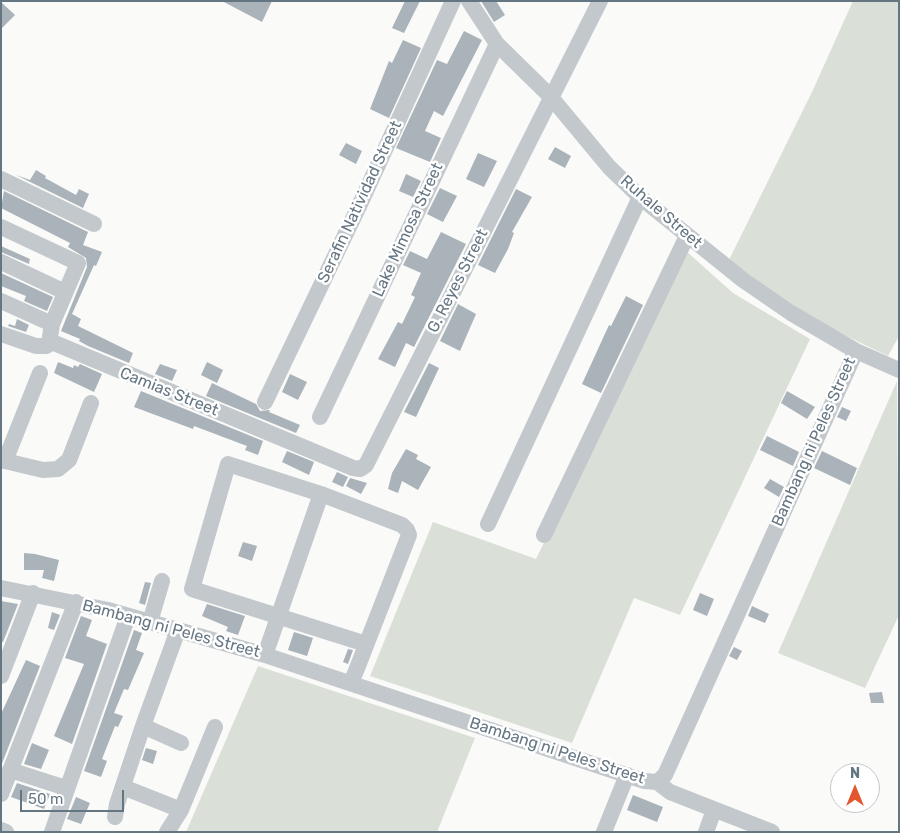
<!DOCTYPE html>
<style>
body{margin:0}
#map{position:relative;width:900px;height:833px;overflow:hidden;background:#fafaf8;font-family:Rubik,sans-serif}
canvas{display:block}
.frame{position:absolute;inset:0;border:2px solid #657683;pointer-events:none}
.north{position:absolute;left:830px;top:763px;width:50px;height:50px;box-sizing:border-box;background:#fff;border:1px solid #c1c8cd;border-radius:50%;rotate:0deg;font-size:14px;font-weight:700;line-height:20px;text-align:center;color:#657683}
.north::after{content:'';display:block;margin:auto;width:18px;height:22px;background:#e4572e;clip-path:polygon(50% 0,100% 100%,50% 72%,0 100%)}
.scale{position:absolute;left:20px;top:790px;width:104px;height:22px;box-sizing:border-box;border:2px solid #657683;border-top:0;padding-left:6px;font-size:15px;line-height:18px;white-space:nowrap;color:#657683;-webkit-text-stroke:4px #fff;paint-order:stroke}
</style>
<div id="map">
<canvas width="900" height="833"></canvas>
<div class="frame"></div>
<div class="north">N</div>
<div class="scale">50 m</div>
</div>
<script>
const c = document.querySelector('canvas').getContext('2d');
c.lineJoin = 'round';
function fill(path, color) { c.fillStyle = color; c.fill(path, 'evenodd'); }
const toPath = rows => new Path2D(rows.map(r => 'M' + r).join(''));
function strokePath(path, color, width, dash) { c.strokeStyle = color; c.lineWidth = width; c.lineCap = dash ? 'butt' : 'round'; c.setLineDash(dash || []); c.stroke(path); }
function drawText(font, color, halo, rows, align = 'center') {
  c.font = font + ' Rubik,sans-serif'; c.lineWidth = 5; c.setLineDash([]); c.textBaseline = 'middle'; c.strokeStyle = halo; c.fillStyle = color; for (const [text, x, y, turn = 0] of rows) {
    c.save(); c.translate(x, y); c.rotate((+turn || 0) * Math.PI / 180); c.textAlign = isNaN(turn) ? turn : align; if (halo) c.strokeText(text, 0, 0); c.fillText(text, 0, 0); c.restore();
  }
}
const green = toPath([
 [853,1,899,1,899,336,888,356,811,319,728,262,812,92],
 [686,251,733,293,810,339,680,615,634,598,572,743,370,676,433,522,536,559],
 [897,381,899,615,865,688,778,653],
 [258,666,475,738,437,832,186,832]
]);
const building = toPath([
 [222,1,272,1,262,22],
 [405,1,420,1,404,33,392,28],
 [481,1,496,1,505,15,494,22],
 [1,2,15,15,1,29],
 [464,31,482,40,443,116,434,111,425,131,441,138,430,162,396,148,437,60,447,64],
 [403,40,421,48,389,118,370,109,389,61,392,63],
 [346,143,362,151,356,164,339,155],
 [555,147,571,156,565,168,548,159],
 [478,153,497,161,484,187,466,179],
 [36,170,46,176,45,178,76,195,79,189,89,194,83,208,16,175,30,180],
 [406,174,421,181,413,197,399,191],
 [440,188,457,196,443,222,427,214],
 [516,189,532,197,512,232,514,233,508,249,495,273,478,265],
 [4,191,88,232,83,245,102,252,96,266,94,265,72,314,81,319,78,326,133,353,129,363,88,346,79,341,80,339,61,331,87,267,86,258,68,247,70,243,1,208],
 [441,232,466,244,414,347,406,343,395,367,378,359,398,322,402,324,415,297,411,295,421,273,403,265,410,251,427,259],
 [1,246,30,259,29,264,1,252],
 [1,273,53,297,47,311,24,301,26,296,1,286],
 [626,296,643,305,601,393,582,384,609,325,611,326],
 [458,304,476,314,460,351,440,341],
 [17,319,29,325,26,332,8,326,9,324,15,326],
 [58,362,73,368,74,365,78,367,80,364,102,374,94,392,54,373],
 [207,362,223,370,217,383,201,375],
 [429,363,439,368,416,417,404,412],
 [160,364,177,370,172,381,155,374],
 [290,374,307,382,298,400,282,392],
 [212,383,256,404,260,411,270,410,269,412,300,425,296,433,206,396],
 [141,391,263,441,258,455,245,450,247,446,194,426,193,429,134,407],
 [787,391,815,407,807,419,781,403],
 [842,407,851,411,846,421,837,417],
 [767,436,799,452,793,466,760,450],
 [406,449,418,455,416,459,431,467,418,490,402,481,398,493,388,489,392,473],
 [287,451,314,462,309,475,282,462],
 [822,451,857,468,850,485,814,468],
 [337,472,348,477,343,487,332,482],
 [350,478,367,483,361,494,346,486],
 [770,479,784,487,779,497,764,488],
 [243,542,257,546,252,561,238,556],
 [24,553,35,554,59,560,54,581,42,578,44,570,24,570],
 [145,582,151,583,145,605,139,603],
 [700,593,714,599,707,616,693,610],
 [1,601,18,604,3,642,1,642],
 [207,604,245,616,238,635,226,631,228,627,202,616],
 [752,606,769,614,765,623,748,616],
 [52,612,60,615,54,630,48,628],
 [81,616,92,620,86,636,107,644,72,744,54,736,84,664,65,658],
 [134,630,142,633,136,650,144,653,128,690,124,689,114,713,123,716,118,727,115,726,102,759,107,761,101,777,84,771],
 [294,632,313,638,307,656,288,650],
 [734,647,742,651,737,660,729,656],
 [348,649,353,650,348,664,343,662],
 [26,660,40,666,1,766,1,714],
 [882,692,884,703,871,703,869,693],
 [32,743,49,750,41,769,24,764],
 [146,748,157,751,153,764,142,760],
 [17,783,50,794,44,809,11,797],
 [633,795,663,807,657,822,627,810],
 [76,797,90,803,81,824,67,819]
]);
const minor = toPath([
 [469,1,497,44,550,96,609,167,640,197,743,280,791,313,856,351,899,370],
 [1,179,94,224],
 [1,227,78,263,52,324,50,337,52,342,353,468,360,469,366,465,600,1],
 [1,262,65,292],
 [1,301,52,324],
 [1,334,36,346,46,346,52,342],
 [265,402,361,202,453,1],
 [320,417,497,44],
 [1,460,43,470,58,469,69,460,91,403],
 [5,461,40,373],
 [488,524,640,197],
 [544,535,687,236],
 [1,588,108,610,265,655,644,781,657,782,665,775,856,351],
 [150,622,162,581],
 [265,655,321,494],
 [1,676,33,593],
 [351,682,356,671,409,535,407,530,402,525,321,494,228,464,192,589,366,644],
 [143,726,181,743],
 [10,770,66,788],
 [657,782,670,792,772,832],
 [123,787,181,810],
 [1,794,76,602],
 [115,817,117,804,143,726,178,630],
 [1,830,6,832],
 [52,832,128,616],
 [167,832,181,810,215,727],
 [604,832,627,775],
 [706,832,714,810]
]);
const streetNames = [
 ["Serafin Natividad Street",360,202,-65],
 ["Ruhale Street",661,212,41],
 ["Lake Mimosa Street",408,230,-65],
 ["G. Reyes Street",458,281,-63],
 ["Camias Street",169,392,22],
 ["Bambang ni Peles Street",814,442,-66],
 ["Bambang ni Peles Street",171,629,15],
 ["Bambang ni Peles Street",557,751,18]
];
fill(green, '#dadfd7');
fill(building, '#aab3b9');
strokePath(minor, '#c3c8cc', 16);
drawText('16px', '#657683', '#fff', streetNames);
</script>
